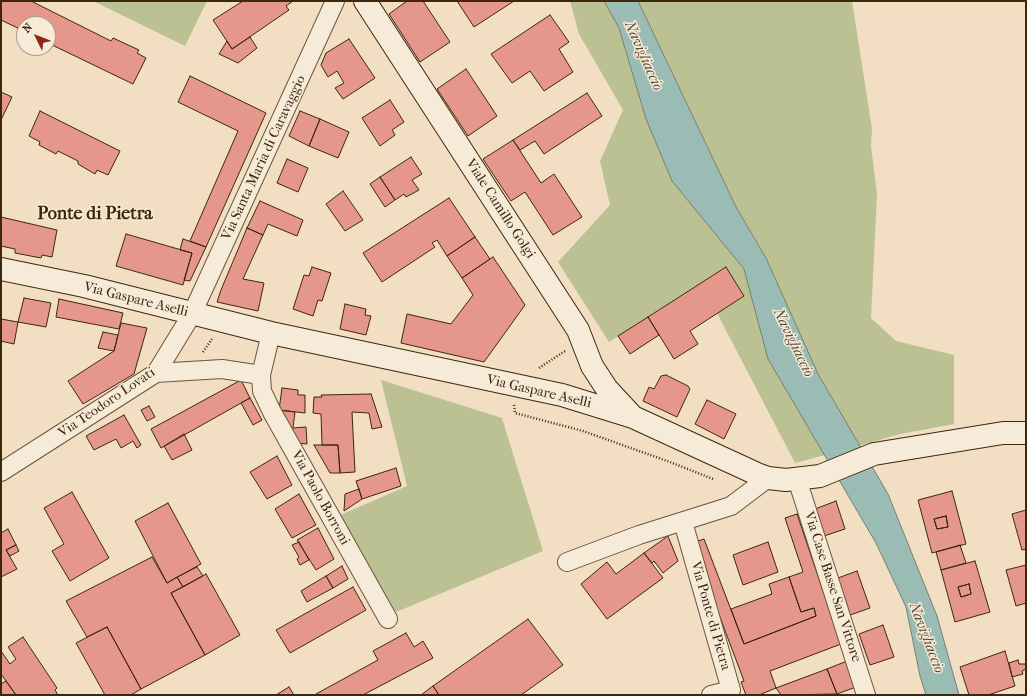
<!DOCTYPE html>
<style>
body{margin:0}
#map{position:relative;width:1027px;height:696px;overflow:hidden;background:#f1dec3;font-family:"IM FELL French Canon",serif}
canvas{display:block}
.frame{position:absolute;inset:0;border:2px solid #3f270b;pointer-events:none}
.north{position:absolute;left:16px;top:16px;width:40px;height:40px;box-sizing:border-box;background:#f6ead8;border:1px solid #ad9c86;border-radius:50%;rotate:313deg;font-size:11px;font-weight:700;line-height:16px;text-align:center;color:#3f270b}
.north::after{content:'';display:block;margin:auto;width:14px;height:18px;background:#8f2418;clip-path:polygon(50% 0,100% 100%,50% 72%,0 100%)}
</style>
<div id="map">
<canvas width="1027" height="696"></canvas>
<div class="frame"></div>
<div class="north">N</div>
</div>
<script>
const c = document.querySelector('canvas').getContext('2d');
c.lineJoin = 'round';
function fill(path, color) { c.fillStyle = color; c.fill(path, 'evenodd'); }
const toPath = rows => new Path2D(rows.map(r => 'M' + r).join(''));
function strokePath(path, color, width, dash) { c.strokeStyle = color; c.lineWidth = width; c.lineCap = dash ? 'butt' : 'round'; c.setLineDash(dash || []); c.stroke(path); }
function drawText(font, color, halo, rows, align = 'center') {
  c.font = font + ' "IM FELL French Canon",serif'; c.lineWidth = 3; c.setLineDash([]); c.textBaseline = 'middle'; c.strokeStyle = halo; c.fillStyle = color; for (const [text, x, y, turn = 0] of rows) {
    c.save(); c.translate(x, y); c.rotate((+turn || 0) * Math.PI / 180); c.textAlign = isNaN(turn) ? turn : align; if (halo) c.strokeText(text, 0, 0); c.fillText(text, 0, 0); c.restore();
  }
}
const green = toPath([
 [93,1,207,1,185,46],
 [570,1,604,1,619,28,646,119,713,229,744,269,753,299,805,420,825,455,795,463,717,313,744,296,726,267,609,342,558,262,610,205,600,161,623,110,579,34],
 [638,1,852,1,872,129,871,146,877,195,871,318,896,341,954,355,954,424,900,434,859,446,818,374,766,258,736,207],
 [381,380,502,418,543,551,396,612,336,517,407,486]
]);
const water = toPath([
 [604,1,638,1,736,207,766,258,818,374,888,494,937,616,959,695,926,695,920,676,906,607,876,543,768,359,744,269,672,181,646,119,619,28,604,1]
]);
const building = toPath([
 [1,1,31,1,111,41,113,38,139,50,137,53,146,58,133,84,48,43,48,24,24,24,24,31,1,20,1,1],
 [243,1,293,1,286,6,289,10,232,49,213,20,243,1],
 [407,1,423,1,450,42,420,62,389,14,407,1],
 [457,1,514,1,474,27,457,1],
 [550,15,569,42,559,49,573,72,544,91,530,71,512,83,491,54,550,15],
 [250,37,257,48,238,63,219,54,227,41,232,49,250,37],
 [349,39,375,78,343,99,335,88,344,83,337,71,328,77,321,65,326,53,349,39],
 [466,69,497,116,468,136,437,89,466,69],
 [190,76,266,113,206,247,190,241,238,131,178,102,190,76],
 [1,92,12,97,1,120,1,92],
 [587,93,602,116,544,154,535,141,520,150,513,140,587,93],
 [390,100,404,122,392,130,395,135,380,146,362,118,390,100],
 [40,111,120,151,108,175,97,170,95,174,78,164,78,161,58,151,56,154,39,145,40,142,29,136,40,111],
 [300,111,320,119,309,146,289,136,300,111],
 [320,119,349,132,338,158,309,146,320,119],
 [513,140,541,183,554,174,582,217,553,235,525,192,511,201,483,159,513,140],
 [411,157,422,174,412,180,419,190,406,197,404,194,395,200,380,177,411,157],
 [287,159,308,168,298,192,277,183,287,159],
 [380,177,395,200,385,207,370,184,380,177],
 [343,191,363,220,345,231,326,204,343,191],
 [449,198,475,237,447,256,437,240,432,243,435,247,382,282,363,253,449,198],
 [260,201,303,220,297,236,268,224,263,235,247,228,260,201],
 [1,217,57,230,52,257,42,255,41,258,15,253,15,249,1,246,1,217],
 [247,228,263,235,243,279,264,283,258,311,217,302,221,290,247,228],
 [126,234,192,253,183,285,116,266,126,234],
 [475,237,490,259,462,278,447,256,475,237],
 [183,239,206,247,190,281,184,280,192,253,180,250,183,239],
 [493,257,525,305,484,362,401,343,407,314,451,324,473,295,462,278,493,257],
 [312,267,331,273,322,301,318,300,313,316,293,309,304,275,309,276,312,267],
 [726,267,744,296,690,331,698,344,674,359,648,317,726,267],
 [24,298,51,303,46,327,18,322,24,298],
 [59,299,123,313,119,329,56,317,59,299],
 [345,304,366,309,365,315,371,316,366,335,340,329,345,304],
 [648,317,659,335,630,354,618,336,648,317],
 [1,319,18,322,14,344,1,341,1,319],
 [121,323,147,328,134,374,83,404,68,381,114,351,121,323],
 [103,332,118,335,114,351,98,348,103,332],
 [666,375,688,386,690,389,677,417,643,401,649,387,654,389,661,376,666,375],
 [241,380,250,398,161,448,151,429,241,380],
 [282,388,298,390,298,395,305,395,305,413,279,410,282,388],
 [371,394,382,427,372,429,369,413,352,412,355,472,340,473,338,445,322,445,321,414,313,413,314,397,322,397,321,395,371,394],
 [250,398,262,420,253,425,241,403,250,398],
 [707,400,736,414,724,439,695,424,707,400],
 [149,406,155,417,147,421,141,410,149,406],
 [279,410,295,412,293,428,306,427,307,444,294,443,279,410],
 [124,415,141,445,137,448,133,441,121,448,116,439,94,450,86,436,124,415],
 [184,434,192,450,172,460,164,446,184,434],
 [314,445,338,445,340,473,330,473,314,445],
 [277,456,292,485,267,499,250,472,277,456],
 [396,468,401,486,362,499,356,481,396,468],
 [359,489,362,499,344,511,345,494,359,489],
 [952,491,966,544,932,553,918,500,952,491],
 [946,516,948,527,937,529,934,519,946,516],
 [72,492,109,558,70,581,52,551,64,544,44,508,72,492],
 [299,494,316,525,292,538,275,509,299,494],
 [836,501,845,529,824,536,815,509,836,501],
 [168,503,201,564,167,583,135,521,168,503],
 [1026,510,1026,549,1022,550,1012,514,1026,510],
 [797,514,841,644,770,671,776,688,759,695,746,695,741,682,744,681,692,543,704,539,744,644,816,616,814,608,801,612,789,577,803,572,785,518,797,514],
 [946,516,948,527,937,529,934,519,946,516],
 [318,528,334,559,316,570,297,540,318,528],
 [8,529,16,545,6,550,17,569,1,577,1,533,8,529],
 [668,536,678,561,663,573,654,561,652,563,644,553,668,536],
 [299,542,309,560,300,565,297,559,299,557,292,545,299,542],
 [768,542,778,572,743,585,733,555,768,542],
 [16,545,19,551,10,556,6,550,16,545],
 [960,545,966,563,941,570,936,552,960,545],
 [644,553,663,578,607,619,581,584,607,562,616,574,644,553],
 [152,557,167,583,177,577,183,587,171,593,205,655,141,689,107,627,87,637,66,601,152,557],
 [975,561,990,612,955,622,941,570,975,561],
 [969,584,971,594,961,597,958,587,969,584],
 [1026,565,1026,603,1016,606,1006,570,1026,565],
 [342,566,348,579,333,588,326,576,342,566],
 [197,567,203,576,183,587,177,577,197,567],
 [857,571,870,608,850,615,838,578,857,571],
 [206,574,240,635,205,655,171,593,206,574],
 [326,576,333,588,307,602,301,591,326,576],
 [789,577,801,612,814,608,816,616,744,644,731,609,772,594,769,584,789,577],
 [969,584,971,594,961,597,958,587,969,584],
 [353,587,366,610,290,653,276,630,353,587],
 [528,619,563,665,521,695,439,695,433,686,528,619],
 [883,625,894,657,870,665,859,634,883,625],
 [107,627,141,689,131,695,105,695,76,643,107,627],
 [406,633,414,647,423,641,433,658,363,695,317,695,316,694,378,660,373,651,406,633],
 [23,637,57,688,55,690,58,695,16,695,1,674,1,651,10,664,16,659,8,647,23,637],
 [1005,651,1015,686,988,695,969,695,960,667,1005,651],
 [1018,660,1019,664,1026,664,1026,669,1022,671,1023,674,1012,677,1009,663,1018,660],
 [847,661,856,687,837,694,827,669,847,661],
 [827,669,837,694,781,695,776,688,827,669],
 [6,681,16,695,1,695,1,684,6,681],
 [433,686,439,695,421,695,433,686],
 [289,687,294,695,276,695,289,687]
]);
const path = toPath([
 [203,352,212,339],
 [539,368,565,351],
 [514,405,515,413,583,431,670,462,713,479]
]);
const street = toPath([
 [156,373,222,369,261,375,271,333],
 [261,375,262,391,272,412,388,619],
 [1,472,156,373,192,314,335,1],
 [797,479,866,695],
 [683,522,731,690,711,695],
 [567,562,639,535,731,506,768,478]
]);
const secondary = toPath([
 [365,1,578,330,592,366,607,389,632,416],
 [1,269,84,286,271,333,562,395,633,417,757,474,768,478,786,480,820,476,874,454,1003,433,1026,433]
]);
const streetNames = [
 ["Via Santa Maria di Caravaggio",264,158,-65],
 ["Viale Camillo Golgi",500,209,57],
 ["Via Gaspare Aselli",136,300,14],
 ["Via Gaspare Aselli",539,392,13],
 ["Via Teodoro Lovati",107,403,-34],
 ["Via Paolo Borroni",320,498,61],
 ["Via Case Basse San Vittore",832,587,72],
 ["Via Ponte di Pietra",710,616,74]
];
const waterNames = [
 ["Navigliaccio",643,56,66],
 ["Navigliaccio",793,343,64],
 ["Navigliaccio",926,638,69]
];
const districtNames = [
 ["Ponte di Pietra",95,215]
];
fill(green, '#bcc193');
fill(water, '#9bbcb4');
strokePath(water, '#768070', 1);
fill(building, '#e5978c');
strokePath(building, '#3f270b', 1);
strokePath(street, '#6c5539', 20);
strokePath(secondary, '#3f270b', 24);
strokePath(path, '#3f270b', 2.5, [1, 2]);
strokePath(street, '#f6ead8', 18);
strokePath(secondary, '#f6ead8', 22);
drawText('14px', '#3f270b', '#f6ead8', streetNames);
drawText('italic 15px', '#564c35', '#f6ead8', waterNames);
drawText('bold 18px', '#3f270b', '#f6ead8', districtNames);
</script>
